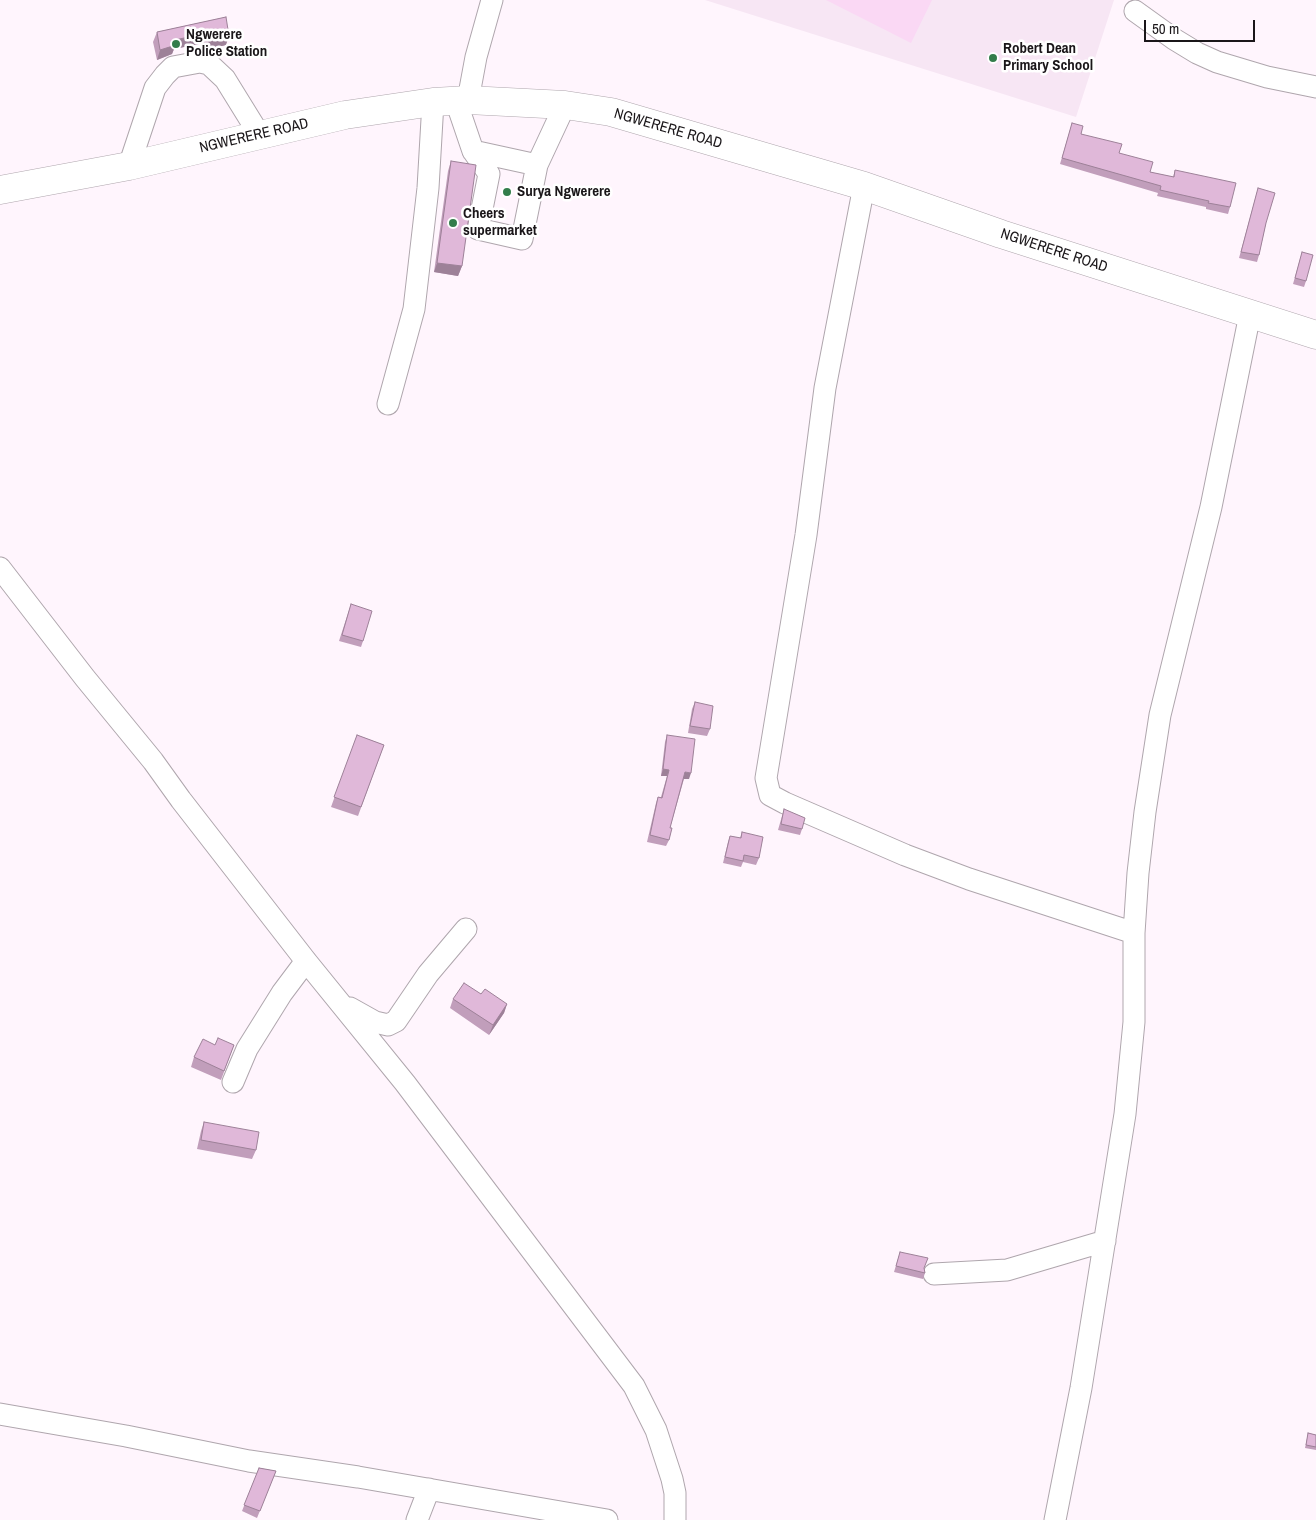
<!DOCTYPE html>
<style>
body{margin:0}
#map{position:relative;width:1316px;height:1520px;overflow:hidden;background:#fff5fd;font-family:"Archivo Narrow",sans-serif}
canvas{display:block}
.scale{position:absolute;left:1144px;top:20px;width:111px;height:22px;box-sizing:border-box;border:2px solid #1a1619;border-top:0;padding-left:6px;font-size:15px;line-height:18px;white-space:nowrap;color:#1a1619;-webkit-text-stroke:4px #fff;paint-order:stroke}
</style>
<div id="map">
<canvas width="1316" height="1520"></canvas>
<div class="scale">50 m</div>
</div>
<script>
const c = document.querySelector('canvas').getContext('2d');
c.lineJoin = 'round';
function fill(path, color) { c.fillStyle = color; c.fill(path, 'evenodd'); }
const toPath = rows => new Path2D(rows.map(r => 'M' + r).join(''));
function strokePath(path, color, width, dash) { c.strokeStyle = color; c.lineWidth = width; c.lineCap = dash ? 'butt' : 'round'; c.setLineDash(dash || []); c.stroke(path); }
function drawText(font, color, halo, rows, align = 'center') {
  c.font = font + ' "Archivo Narrow",sans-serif'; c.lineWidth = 5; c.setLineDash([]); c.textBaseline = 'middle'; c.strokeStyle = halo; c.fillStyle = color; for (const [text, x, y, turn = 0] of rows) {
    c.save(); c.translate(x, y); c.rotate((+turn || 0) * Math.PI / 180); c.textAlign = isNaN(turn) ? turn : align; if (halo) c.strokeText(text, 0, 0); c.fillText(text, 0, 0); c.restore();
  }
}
const built = toPath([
 [705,0,1114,0,1076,117]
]);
const green = toPath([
 [826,0,932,0,911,43]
]);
const minor = toPath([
 [1135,11,1174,39,1197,53,1217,62,1267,77,1316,87],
 [468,100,476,57,492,0],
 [456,101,473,151,537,165,565,105],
 [473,151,489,174,478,229,522,239,537,165],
 [129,166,155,88,165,75,173,67,200,62,209,64,225,79,259,134],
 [864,186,825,388,806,535,766,778,770,795,785,803,905,855,969,879,1134,933],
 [388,404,414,309,428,188,433,102],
 [0,568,85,678,153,761,181,800,306,961,405,1083,634,1386,656,1430,672,1479,675,1493,675,1520],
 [350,1008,375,1022,388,1025,396,1021,428,974,466,929],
 [233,1082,247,1049,282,993,306,961],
 [934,1274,1007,1270,1105,1241],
 [0,1414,126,1436,249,1461,358,1477,607,1520],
 [417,1520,429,1489],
 [1055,1520,1081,1388,1125,1114,1134,1022,1134,933,1138,873,1145,812,1160,715,1211,507,1250,314]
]);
const major = toPath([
 [0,190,129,166,345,115,433,102,468,100,565,105,611,112,864,186,1001,234,1316,335]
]);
const wall = toPath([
 [226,17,226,45,205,50,204,43,174,49,172,54,157,60,153,42,157,32],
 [1072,123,1081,134,1119,153,1150,172,1173,177,1175,170,1230,207,1228,214,1206,209,1206,207,1157,196,1158,193,1060,164],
 [451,161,462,266,458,276,434,272,448,171],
 [1258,188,1266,223,1259,255,1257,262,1239,258],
 [1302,252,1306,281,1304,287,1293,284],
 [351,604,363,641,361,647,339,641],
 [695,702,710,729,707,736,688,733,692,709],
 [357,735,384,745,358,816,331,807],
 [667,735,689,779,684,779,670,828,669,840,666,846,647,842,656,803,658,797,661,797,667,776,661,776,665,742],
 [784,809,802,829,800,835,778,830],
 [742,832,759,858,756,865,743,862,741,867,723,863,728,842,730,836,740,838],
 [453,999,507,1004,504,1013,489,1035,450,1008],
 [215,1045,234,1045,221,1080,191,1067,194,1057],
 [204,1122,256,1150,252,1159,197,1149,201,1131],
 [900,1252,924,1269,925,1273,923,1279,894,1272],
 [1308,1433,1316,1435,1316,1450,1305,1448],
 [259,1468,276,1471,257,1518,242,1511]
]);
const shadedWall = toPath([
 [207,33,204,43,174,49,172,54,157,60,160,50,175,40],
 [229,36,226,45,205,50,209,40],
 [437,263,462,266,458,276,434,272],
 [663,769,669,770,667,776,661,776],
 [685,772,691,773,689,779,683,779],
 [507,1004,504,1013,489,1035,493,1025]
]);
const building = toPath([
 [226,17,229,36,209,40,207,33,175,40,176,45,160,50,157,32,226,17],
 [1072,123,1083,126,1081,134,1122,144,1119,153,1153,162,1150,172,1174,177,1175,170,1236,183,1230,207,1208,203,1209,201,1160,190,1161,186,1062,158,1072,123],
 [451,161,476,165,462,266,437,263,451,161],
 [1258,188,1275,193,1266,223,1259,255,1241,252,1258,188],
 [1302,252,1313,255,1306,281,1295,278,1302,252],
 [351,604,372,611,363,641,342,635,351,604],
 [695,702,713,706,710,729,690,726,695,702],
 [357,735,384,745,361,807,334,797,357,735],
 [667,735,695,739,691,773,685,772,670,828,672,828,669,840,650,835,658,797,662,798,669,770,663,769,667,735],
 [784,809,805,818,802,829,781,824,784,809],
 [742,832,763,837,759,858,744,855,743,861,725,857,730,836,741,838,742,832],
 [464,983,481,994,485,989,507,1004,493,1025,453,999,464,983],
 [218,1038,234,1045,224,1071,194,1057,203,1039,215,1045,218,1038],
 [204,1122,259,1132,256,1150,201,1140,204,1122],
 [900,1252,928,1258,924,1268,925,1273,896,1266,900,1252],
 [1308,1433,1316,1435,1316,1447,1306,1445,1308,1433],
 [259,1468,276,1471,260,1511,244,1505,259,1468]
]);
const markers = [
 [176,44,5,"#337d4b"],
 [993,58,5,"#337d4b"],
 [507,192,5,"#337d4b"],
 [453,223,5,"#337d4b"]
];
const poiNames = [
 ["Ngwerere",186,35],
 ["Police Station",186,52],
 ["Robert Dean",1003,49],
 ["Primary School",1003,66],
 ["Surya Ngwerere",517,192],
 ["Cheers",463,214],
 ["supermarket",463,231]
];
const streetNames = [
 ["NGWERERE ROAD",668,129,16],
 ["NGWERERE ROAD",254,136,-13],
 ["NGWERERE ROAD",1054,251,18]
];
fill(built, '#f7e6f4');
fill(green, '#fad8f4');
strokePath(minor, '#afa6ad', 23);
strokePath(major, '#afa6ad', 29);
strokePath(minor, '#fff', 21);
strokePath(major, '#fff', 28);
fill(wall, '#c19ebb');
fill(shadedWall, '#9d8198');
fill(building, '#e0b8d9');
strokePath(building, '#9d8198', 1);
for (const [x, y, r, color] of markers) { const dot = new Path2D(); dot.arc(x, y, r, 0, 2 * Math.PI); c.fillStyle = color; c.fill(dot); strokePath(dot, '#fff', 2); }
drawText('bold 15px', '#1a1619', '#fff', poiNames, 'left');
drawText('15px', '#1a1619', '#fff', streetNames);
</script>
